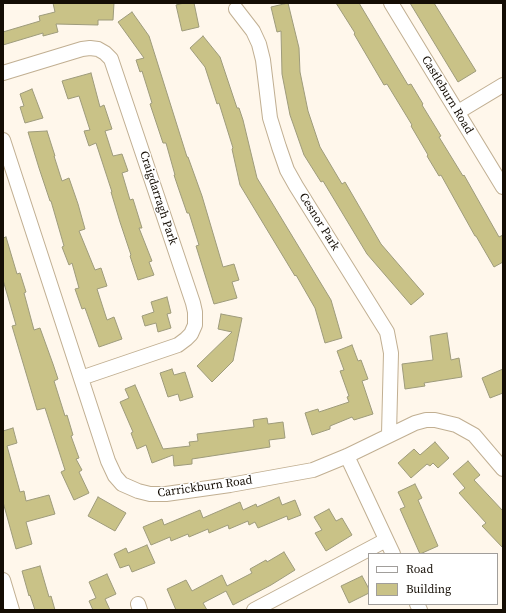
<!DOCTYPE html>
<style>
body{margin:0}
#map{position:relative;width:506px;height:613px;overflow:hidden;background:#fff7eb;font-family:"Source Serif 4",serif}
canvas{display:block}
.frame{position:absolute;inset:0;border:4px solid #140d04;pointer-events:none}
.legend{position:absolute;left:368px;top:553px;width:130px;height:52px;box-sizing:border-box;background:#fff;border:1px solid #a19e9b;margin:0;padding:5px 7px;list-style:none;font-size:12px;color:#140d04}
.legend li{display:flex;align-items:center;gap:8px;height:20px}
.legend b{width:20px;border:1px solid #a19e9b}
</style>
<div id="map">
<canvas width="506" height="613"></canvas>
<div class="frame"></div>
<ul class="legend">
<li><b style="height:5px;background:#fff"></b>Road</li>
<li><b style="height:11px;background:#c9c287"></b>Building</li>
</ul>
</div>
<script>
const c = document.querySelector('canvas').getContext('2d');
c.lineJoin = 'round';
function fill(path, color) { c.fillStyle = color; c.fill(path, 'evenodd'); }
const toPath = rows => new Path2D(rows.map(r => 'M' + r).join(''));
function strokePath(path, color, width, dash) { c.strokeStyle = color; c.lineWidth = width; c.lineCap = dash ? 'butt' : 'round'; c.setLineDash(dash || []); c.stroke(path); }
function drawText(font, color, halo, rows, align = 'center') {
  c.font = font + ' "Source Serif 4",serif'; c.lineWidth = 3; c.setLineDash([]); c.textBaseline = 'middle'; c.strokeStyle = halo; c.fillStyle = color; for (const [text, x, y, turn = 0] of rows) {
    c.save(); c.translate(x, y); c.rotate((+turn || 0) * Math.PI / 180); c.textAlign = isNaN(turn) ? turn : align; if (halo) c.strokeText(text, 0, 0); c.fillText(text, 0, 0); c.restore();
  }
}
const building = toPath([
 [53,3,114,3,113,20,98,20,98,25,56,24,58,32,43,36,43,33,3,45,3,32,40,21,39,16,55,12,53,3],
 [184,3,194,3,199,27,182,31,176,5,184,3],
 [288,3,299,48,300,72,308,111,320,147,342,184,345,182,381,244,424,294,411,305,367,254,323,181,321,182,304,155,290,115,282,74,281,31,277,32,271,7,288,3],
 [336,3,359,3,408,85,411,84,423,104,422,105,441,136,439,137,463,176,464,175,499,237,503,235,503,262,494,267,476,236,475,236,441,175,439,176,427,156,428,155,411,126,412,125,387,84,384,85,354,34,355,33,336,3],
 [410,3,434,3,476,71,458,82,410,3],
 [132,12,149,36,187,157,188,157,202,196,223,267,234,264,239,280,232,282,237,298,214,304,196,246,199,245,189,213,187,213,178,187,174,175,175,175,166,143,163,143,150,104,152,103,142,71,140,72,136,60,144,58,118,22,132,12],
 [203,36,220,57,237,108,239,108,243,120,257,178,331,300,342,338,325,343,315,308,296,275,295,276,240,185,232,149,233,148,219,103,217,104,205,67,190,48,203,36],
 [91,73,100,107,104,105,112,129,105,131,113,156,122,154,128,171,122,173,130,200,133,199,142,228,139,228,152,261,149,262,154,275,138,280,130,256,131,255,120,222,111,192,112,192,96,143,89,146,84,131,90,130,79,96,68,99,62,81,91,73],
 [32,89,43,118,25,123,20,107,24,106,20,94,32,89],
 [47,131,55,156,54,156,62,181,69,178,78,204,85,229,79,231,95,270,101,268,107,286,97,289,107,320,114,317,122,339,99,347,85,308,82,309,75,289,79,288,72,263,69,265,62,247,64,246,51,201,50,201,39,168,28,132,47,131],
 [6,237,17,274,20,273,26,292,24,293,34,330,40,328,53,364,58,379,54,381,65,416,67,415,73,435,71,436,79,458,76,459,82,470,79,472,89,493,74,500,61,472,65,470,45,408,37,410,12,326,16,325,3,280,3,238,6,237],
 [167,297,171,313,167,314,171,328,158,332,156,323,145,326,142,316,154,312,151,302,167,297],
 [221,314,242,318,233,361,212,382,197,366,232,332,218,329,221,314],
 [447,333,451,360,459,358,462,377,424,383,425,386,405,389,402,364,433,360,430,336,447,333],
 [352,345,358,361,361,360,368,379,362,381,373,414,354,420,352,417,330,426,330,429,312,435,305,413,318,409,319,412,349,402,347,397,349,396,340,371,344,370,337,351,352,345],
 [172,369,174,375,185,372,193,397,180,401,178,394,168,397,160,373,172,369],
 [503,369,503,393,490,398,482,378,503,369],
 [135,385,163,449,190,446,189,442,198,441,197,434,254,427,253,420,267,418,268,424,283,422,285,438,269,440,270,447,192,459,192,464,174,466,173,455,152,463,146,445,137,449,131,433,133,432,120,402,129,398,125,389,135,385],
 [13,428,17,443,7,446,20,492,24,491,26,501,49,495,55,514,26,522,32,544,16,549,3,502,3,431,13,428],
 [435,442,449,458,438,468,433,463,430,466,427,464,411,478,398,463,414,449,420,455,435,442],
 [468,461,480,475,474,480,503,511,503,548,482,526,486,523,459,493,465,488,453,474,468,461],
 [415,484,422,498,418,500,438,546,420,554,400,509,405,507,398,492,415,484],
 [98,497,126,513,115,531,88,516,98,497],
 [279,497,282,505,295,500,301,515,288,520,287,516,258,528,255,522,249,525,248,521,229,529,228,525,209,533,208,529,189,537,188,534,171,541,170,537,151,545,143,527,162,519,164,525,200,510,203,518,240,502,243,510,256,504,257,507,279,497],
 [329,509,336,521,342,518,352,535,326,551,315,533,322,530,314,517,329,509],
 [147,545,155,563,132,572,129,565,120,568,114,554,126,548,128,553,147,545],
 [284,552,295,570,271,585,233,605,226,591,203,603,207,610,176,610,167,589,186,580,192,591,222,575,227,586,252,573,250,569,266,560,267,562,284,552],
 [40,566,49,597,51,596,55,610,35,610,30,595,29,596,22,571,40,566],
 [107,574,116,594,105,599,110,610,93,610,89,601,96,598,89,582,107,574],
 [362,576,369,589,369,593,349,603,341,586,362,576]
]);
const minor = toPath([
 [391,3,503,187],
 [236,9,253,31,259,44,263,60,270,118,279,147,287,170,296,186,387,332,391,353,389,434],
 [3,73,82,49,90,48,98,49,105,53,111,59,193,303,195,312,195,325,191,334,186,339,178,345,81,378],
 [458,112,503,85],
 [3,140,108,461,115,476,122,484,138,491,150,494,166,494,230,485,313,470,347,456,415,423,426,420,435,420,456,425,474,435,503,469],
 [347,456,393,554],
 [3,580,12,610],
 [138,604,140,610],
 [417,604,420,610],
 [254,610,386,540]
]);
const streetNames = [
 ["Castleburn Road",447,95,59],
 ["Craigdarragh Park",158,198,72],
 ["Cesnor Park",319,222,58],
 ["Carrickburn Road",205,487,-8]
];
fill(building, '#c9c287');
strokePath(building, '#9e9b7b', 1);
strokePath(minor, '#c1af92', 16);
strokePath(minor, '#fff', 14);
drawText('12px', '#140d04', '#fff', streetNames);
</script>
